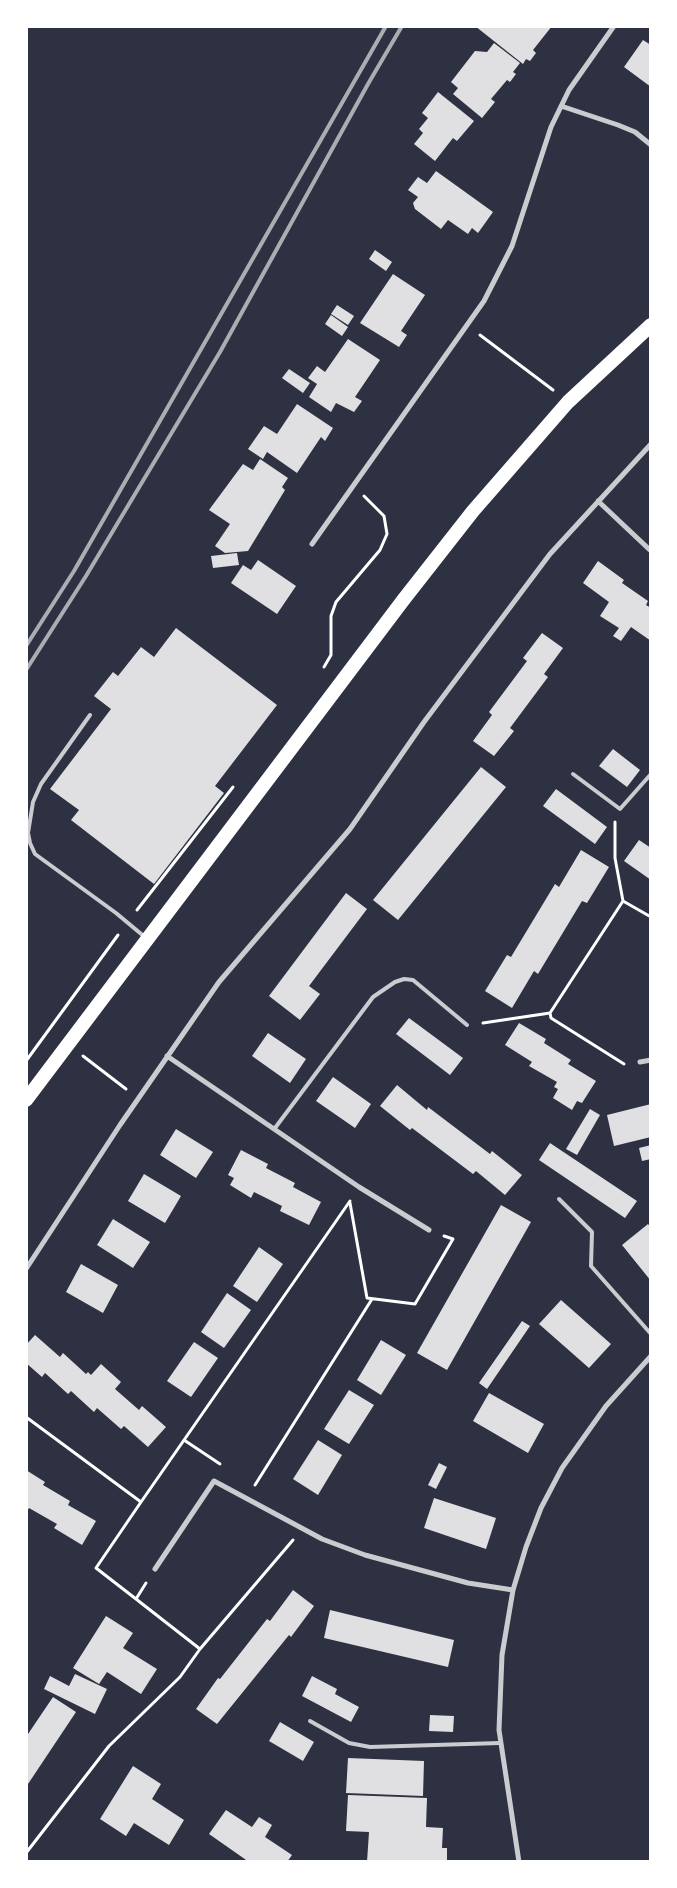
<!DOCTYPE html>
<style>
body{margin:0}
#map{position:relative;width:677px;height:1888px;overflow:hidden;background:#2d3142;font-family:"IBM Plex Sans",sans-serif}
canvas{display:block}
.frame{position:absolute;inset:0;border:28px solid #fff;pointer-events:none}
</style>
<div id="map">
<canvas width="677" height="1888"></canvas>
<div class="frame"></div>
</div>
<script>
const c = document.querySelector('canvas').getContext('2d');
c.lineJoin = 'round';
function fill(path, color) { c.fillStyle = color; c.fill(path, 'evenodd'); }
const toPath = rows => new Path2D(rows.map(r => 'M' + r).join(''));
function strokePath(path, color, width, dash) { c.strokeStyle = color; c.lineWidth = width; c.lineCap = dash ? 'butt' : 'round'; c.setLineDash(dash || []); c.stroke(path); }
const building = toPath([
 [475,26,494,28,552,26,533,50,536,53,530,61,526,59,523,64],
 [643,40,651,45,651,87,624,67],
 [494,43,520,63,513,72,516,74,510,82,507,80,491,99,495,102,482,118,453,94,458,88,451,82,475,51,487,52],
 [438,92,474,121,457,141,453,138,435,161,414,144,423,133,419,129,428,118,422,113],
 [436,171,493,212,478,233,472,228,468,234,448,220,441,229,415,209,413,203,418,197,408,190,418,177,427,183],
 [375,250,392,262,386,271,369,259],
 [393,274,425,295,401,331,407,335,399,347,360,323],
 [337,305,354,316,348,325,331,314],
 [331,315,348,327,342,336,325,324],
 [348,339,380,360,355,397,362,401,354,412,336,403,331,412,309,397,317,384,308,378,317,366,325,372],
 [289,369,310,383,303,393,282,378],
 [297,404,333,428,325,441,321,437,297,473,267,452,263,459,248,449,264,426,277,434],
 [260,459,288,478,282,487,285,490,248,551,225,553,215,546,230,524,209,510,243,464,253,470],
 [237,553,239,565,213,568,211,556],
 [258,560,296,586,277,614,231,583,243,565,251,570],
 [598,561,624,580,622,583,648,601,646,605,651,608,651,641,631,627,621,641,613,636,619,628,600,616,609,602,583,583],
 [176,628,277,705,215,786,224,793,154,884,71,820,79,810,50,789,111,709,94,696,113,672,118,676,141,647,154,657],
 [542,633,563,648,544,674,548,677,510,728,514,731,494,756,473,741,492,715,489,712,527,661,523,658],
 [613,749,640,770,627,787,599,766],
 [481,767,506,787,398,920,373,900],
 [556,789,607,827,595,844,543,806],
 [639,840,651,848,651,880,624,861],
 [581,850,609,867,587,903,582,901,538,974,534,971,512,1008,485,991,507,955,511,957,555,884,559,887],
 [346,893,367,909,309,986,320,994,300,1020,269,996],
 [409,1018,463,1058,450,1075,396,1034],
 [519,1023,546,1039,544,1043,571,1060,568,1064,596,1081,582,1103,577,1101,572,1110,553,1098,558,1089,554,1087,557,1082,529,1066,532,1062,505,1045],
 [268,1033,306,1059,290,1083,252,1056],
 [333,1077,371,1104,355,1128,316,1101],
 [397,1085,427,1110,428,1107,490,1154,492,1151,522,1175,505,1195,476,1171,473,1174,412,1128,410,1130,380,1106],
 [651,1104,651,1137,614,1146,607,1115],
 [590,1109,600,1115,577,1155,566,1149],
 [176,1129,213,1152,196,1178,160,1155],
 [550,1143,637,1201,625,1218,539,1160],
 [651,1145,651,1159,642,1161,639,1148],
 [241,1150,268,1164,266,1168,295,1183,293,1187,321,1202,309,1225,280,1211,282,1206,254,1192,251,1198,230,1185,234,1178,228,1175],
 [144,1174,181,1196,165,1223,128,1201],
 [501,1205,531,1222,447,1370,417,1353],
 [113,1219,150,1242,133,1268,97,1245],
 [648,1224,651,1228,651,1281,622,1245],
 [259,1247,283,1264,257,1302,233,1286],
 [81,1264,118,1285,103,1313,66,1292],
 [227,1293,251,1310,224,1348,201,1332],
 [561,1300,611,1344,589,1368,539,1324],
 [522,1321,530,1326,487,1389,479,1383],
 [35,1335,60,1357,63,1353,86,1374,88,1372,91,1375,101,1364,121,1382,115,1389,139,1410,142,1406,166,1427,148,1447,124,1426,121,1429,97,1408,94,1412,71,1391,68,1394,45,1373,42,1377,26,1363,26,1345],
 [381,1340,406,1355,381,1395,357,1380],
 [194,1342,218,1358,191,1397,167,1381],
 [349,1390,374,1405,349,1444,324,1429],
 [489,1393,544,1424,528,1453,473,1421],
 [318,1440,342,1455,318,1495,293,1479],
 [439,1463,447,1467,436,1489,428,1485],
 [26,1470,45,1482,43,1485,70,1501,68,1505,96,1521,82,1545,54,1528,57,1524,29,1508,26,1513],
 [434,1498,496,1518,486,1549,424,1528],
 [293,1590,314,1606,291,1637,289,1635,217,1724,196,1709,218,1678,220,1679,267,1619,270,1621],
 [330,1610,454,1640,448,1667,324,1638],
 [106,1616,133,1633,123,1648,157,1669,141,1694,107,1672,99,1684,73,1668],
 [75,1674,107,1689,95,1714,44,1689,50,1676,69,1686],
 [312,1676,337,1689,335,1694,359,1707,351,1722,302,1696],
 [53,1697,76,1712,26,1787,26,1737],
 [430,1715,454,1716,453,1732,429,1731],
 [280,1722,314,1742,303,1761,269,1741],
 [348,1758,424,1761,423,1796,346,1793],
 [133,1766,161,1784,152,1799,184,1820,169,1845,134,1823,126,1836,100,1819],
 [348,1795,427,1798,426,1827,443,1828,442,1848,447,1848,447,1862,367,1862,369,1832,346,1831],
 [226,1810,252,1827,259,1817,272,1825,265,1837,292,1855,287,1862,249,1862,209,1834]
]);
const path = toPath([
 [480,335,553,390],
 [324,667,331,655,331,616,336,602,380,550,387,534,384,516,364,496],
 [615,822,615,858,623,901],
 [137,910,233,787],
 [550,1013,623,901,651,917],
 [483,1023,550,1013,551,1018,624,1064],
 [83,1056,126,1089],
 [26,1061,118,935],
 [350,1203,367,1298,415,1304,453,1239,444,1236],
 [26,1417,141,1502,96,1568,136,1599],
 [184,1440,220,1464],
 [255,1485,372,1299],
 [141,1502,350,1201],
 [146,1583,136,1599,200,1649],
 [26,1853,109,1746,180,1677,200,1649,293,1540]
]);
const service = toPath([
 [90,715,41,784,33,802,28,833,30,843,35,854,116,913,146,938],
 [573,774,620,809,651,774],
 [275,1128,373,997,395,982,404,979,413,980,467,1025],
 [559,1199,592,1232,591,1266,651,1334],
 [310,1721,349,1743,370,1747,500,1743]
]);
const minor = toPath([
 [561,106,618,125,635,132,651,145],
 [598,501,651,551],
 [312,544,484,301,512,246,551,127,569,90,614,26],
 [167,1056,359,1187,429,1230],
 [640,1062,651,1060],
 [26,1269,120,1125,219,982,350,829,424,722,550,554,651,444],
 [155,1569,214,1481,322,1539,365,1555,468,1583,513,1590],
 [519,1862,499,1730,502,1655,513,1590,526,1547,541,1508,562,1468,606,1406,651,1356]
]);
const trunk = toPath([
 [26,1100,404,599,473,511,568,402,651,325]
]);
const rail = toPath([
 [26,646,74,571,386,26],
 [26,670,86,576,220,352,368,84,402,26]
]);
fill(building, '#e0e0e3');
strokePath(path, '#fff', 3);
strokePath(service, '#caccd0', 4);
strokePath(minor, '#caccd0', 5);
strokePath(trunk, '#fff', 14);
strokePath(rail, '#abadb3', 4);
</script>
